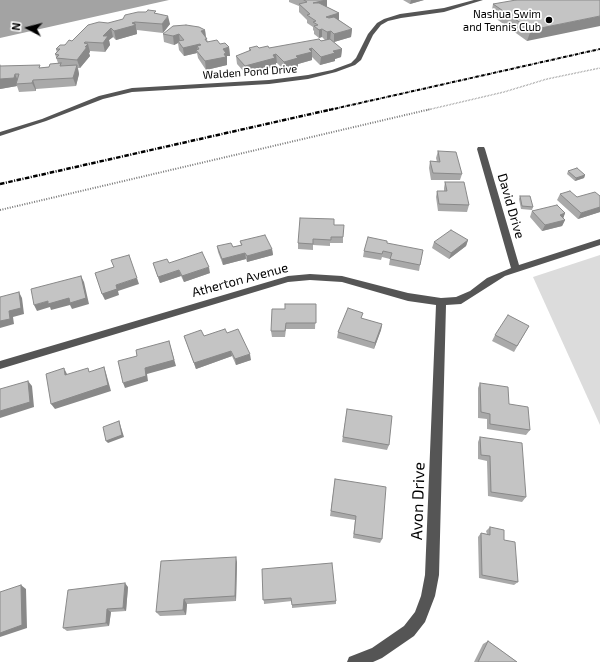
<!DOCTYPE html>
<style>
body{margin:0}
#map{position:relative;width:600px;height:662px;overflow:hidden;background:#fff;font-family:"Exo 2",sans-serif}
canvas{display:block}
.north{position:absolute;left:8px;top:8px;width:40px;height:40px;-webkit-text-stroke:3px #fff;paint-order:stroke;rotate:277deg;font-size:11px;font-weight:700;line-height:16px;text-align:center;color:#000}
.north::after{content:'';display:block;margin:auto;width:14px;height:18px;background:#000;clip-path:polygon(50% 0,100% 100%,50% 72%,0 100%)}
</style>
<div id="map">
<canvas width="600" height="662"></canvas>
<div class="north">N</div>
</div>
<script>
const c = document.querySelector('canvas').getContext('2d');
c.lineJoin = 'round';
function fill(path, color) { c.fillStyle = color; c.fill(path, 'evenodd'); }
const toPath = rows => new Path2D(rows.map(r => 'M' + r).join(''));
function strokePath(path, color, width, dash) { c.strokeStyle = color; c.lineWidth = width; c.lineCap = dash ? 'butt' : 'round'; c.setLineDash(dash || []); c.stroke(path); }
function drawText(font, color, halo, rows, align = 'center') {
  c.font = font + ' "Exo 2",sans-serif'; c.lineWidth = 3.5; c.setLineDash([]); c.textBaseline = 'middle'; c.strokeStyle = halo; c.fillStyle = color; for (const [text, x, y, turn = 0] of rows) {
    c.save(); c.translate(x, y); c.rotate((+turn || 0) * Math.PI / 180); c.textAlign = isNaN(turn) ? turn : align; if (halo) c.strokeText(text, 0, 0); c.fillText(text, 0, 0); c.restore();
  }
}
const green = toPath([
 [600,255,600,425,533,277]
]);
const water = toPath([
 [0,0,169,0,0,38]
]);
const pathFar1 = toPath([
 [427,110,504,92,547,79,600,68]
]);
const path = toPath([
 [0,210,431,109]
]);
const minor = toPath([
 [474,0,483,0,444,12,401,18,388,21,381,25,373,35,361,60,355,65,336,72,308,79,269,84,132,92,103,99,46,121,0,136,0,132,42,119,99,96,132,88,269,80,308,75,332,70,351,63,356,58,368,34,377,23,384,19,400,14,444,8,474,0],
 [478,147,484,147,485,149,519,265,600,239,600,245,505,276,461,304,446,305,439,575,435,596,425,622,414,636,382,658,373,662,347,662,349,657,372,648,404,626,415,612,421,596,425,575,436,305,408,301,342,282,310,280,288,282,0,369,0,361,288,276,310,274,342,276,408,293,441,298,456,297,470,291,487,278,511,268,477,149,478,147]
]);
const railFar1 = toPath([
 [329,110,600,49]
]);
const rail = toPath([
 [0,184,333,109]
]);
const wall = toPath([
 [289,0,327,0,327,7,339,13,339,20,352,29,351,37,334,42,342,49,341,57,335,59,335,61,320,65,312,57,312,60,298,64,298,67,284,70,277,63,276,63,276,66,246,74,237,64,236,56,249,51,249,48,269,48,325,40,322,37,319,38,314,34,314,31,313,30,313,27,307,23,307,20,299,12,299,6,289,2],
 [403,0,424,0,410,4],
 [600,0,527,41,491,15,493,4],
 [156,13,170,24,163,33,137,30,137,34,116,40,113,37,109,40,110,45,105,52,90,51,90,52,89,53,90,56,80,68,78,68,79,74,76,86,36,89,36,91,19,92,17,86,0,89,0,64,1,66,41,68,49,67,58,63,55,54,57,53,56,49,108,23],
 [205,30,206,37,208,42,220,44,229,47,230,56,227,56,227,65,206,70,198,58,197,53,184,56,179,50,178,43,174,45,164,42,163,34],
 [438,151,462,174,460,180,431,180,429,168,430,161,437,162,436,158],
 [568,171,585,175,584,178,575,181,567,174],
 [445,182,469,205,467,212,438,211,436,197,437,191,444,191,444,188],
 [560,194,577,197,600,196,600,212,578,219,557,200],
 [520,196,533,207,532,210,521,209,519,199],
 [532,211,565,213,563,218,565,220,562,226,542,231,530,217],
 [334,225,343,237,343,243,330,243,330,246,313,245,313,250,298,249,298,243],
 [468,240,466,246,449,259,432,248,434,242],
 [240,241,272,249,273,255,247,262,246,259,223,265,218,252,217,246,233,247,241,245],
 [387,243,420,265,419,271,389,265,390,259,382,257,381,260,363,257,364,251],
 [153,263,169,263,210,273,184,282,181,276,160,283],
 [316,304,315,329,286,329,285,337,272,337,271,331,285,309],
 [363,319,382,324,381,330,374,349,337,338,338,332],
 [529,326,514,352,492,341,495,335],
 [227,333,251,360,236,365,232,356,196,369,184,336,204,336],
 [480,383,509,404,530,430,526,435,487,429,487,419,478,418,478,388],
 [347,409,389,445,387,450,342,442],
 [480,437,526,497,522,502,488,496,487,461,478,459,478,442],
 [335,479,382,539,380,543,353,538,355,520,330,516],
 [490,527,504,540,518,582,514,585,479,578,478,537,481,533,487,534,486,531],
 [237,562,236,601,187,604,186,615,160,616,156,612],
 [262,569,336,601,336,604,292,608,292,601,264,604],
 [128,587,126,611,111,612,109,626,67,631,63,628],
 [488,641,517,662,474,662,483,644]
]);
const shadedWall = toPath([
 [326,0,327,0,327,8,313,3],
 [411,0,424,0,410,4],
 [339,13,339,21,326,25,326,17],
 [168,16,170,24,163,33,162,24],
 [600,16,600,26,527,41,531,30],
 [135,22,137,34,116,40,114,31],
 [111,28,113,37,109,40,110,45,105,52,103,43,103,36],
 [322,29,322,37,319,38,319,30],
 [352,29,351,37,334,42,334,34],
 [205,30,206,39,201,31],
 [331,31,330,40,327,41,327,32],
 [179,34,180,42,178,41,178,43,174,45,173,36],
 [85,42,86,46,88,44,90,52,89,53,90,56,80,68,77,60],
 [200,44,201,52,197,46,198,51,196,50,197,53,184,56,183,48],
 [229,47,230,56,227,56,227,65,206,70,205,61,223,49],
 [312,48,312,60,298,64,298,67,284,70,284,62,309,49],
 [342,49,341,57,335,59,335,61,320,65,321,57,333,51],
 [276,54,277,63,276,63,276,66,246,74,245,66],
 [77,65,79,74,76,86,73,78],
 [15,74,19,83,16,84,17,86,0,89,0,79],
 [33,80,36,89,36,91,32,83],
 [585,175,584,178,575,181,576,178],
 [600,207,600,212,578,219,581,213],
 [565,213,563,219,560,215],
 [565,220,562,226,542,231,545,225],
 [468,240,466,246,449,259,451,253],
 [272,249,273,255,247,262,247,256],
 [245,253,246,259,223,265,222,259],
 [209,267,210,273,184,282,182,276],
 [179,270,181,276,160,283,158,277],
 [81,276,84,282,89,304,72,309,70,305,51,310,50,307,37,311,34,305,48,301],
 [137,278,139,284,118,291,119,295,105,300,102,294,116,285],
 [19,292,22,298,24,314,13,317,14,324,0,328,0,321,9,311],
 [382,324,381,330,374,349,375,343],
 [169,341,176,366,147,374,148,381,125,388,123,383,145,368],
 [231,351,232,356,196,369,194,363],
 [250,354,251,360,236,365,235,359],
 [104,367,106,373,111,391,55,409,51,404],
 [64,368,67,374,68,380,65,375],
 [28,381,32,386,34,407,0,418,0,411],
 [119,421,120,424,124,437,108,443,106,441],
 [236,557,237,562,236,601,235,596],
 [125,583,128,587,126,611,123,608],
 [21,585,26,589,27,628,0,637,0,633],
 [184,599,187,604,186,615,183,610],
 [107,609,111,612,109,626,106,623]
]);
const building = toPath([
 [304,0,326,0,313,3,319,3,339,13,326,17,329,18,334,17,352,29,334,34,331,31,327,32,322,29,319,30,314,26,318,25,313,22,316,21,307,15,310,14,299,4,307,2,304,0],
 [516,0,600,0,600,16,531,30,493,4,516,0],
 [148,10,156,11,154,13,168,16,162,24,135,22,132,23,136,25,114,31,111,28,103,36,108,36,103,43,85,42,84,43,88,44,85,47,87,47,77,60,56,58,59,55,55,54,60,49,56,49,60,45,65,45,69,40,72,41,88,25,99,22,108,23,123,19,125,15,138,12,146,12,148,10],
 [186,25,199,27,205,30,201,31,207,39,205,39,207,42,217,40,220,44,225,43,229,47,223,49,226,53,224,54,226,57,205,61,196,50,199,49,197,46,201,45,200,44,183,48,178,41,184,40,179,34,173,36,163,34,173,26,186,25],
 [319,39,321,41,330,39,342,49,333,51,335,53,321,57,312,48,309,49,312,52,296,56,298,58,284,62,276,54,273,55,275,58,245,66,236,56,251,50,249,48,257,46,259,48,268,46,269,48,319,39],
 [61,63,60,66,77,65,73,78,33,80,32,83,16,84,19,74,15,74,14,78,0,79,0,66,40,65,39,68,49,67,50,64,61,63],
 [438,151,456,152,462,174,433,173,430,161,440,162,438,151],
 [577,168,585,175,576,178,568,171,577,168],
 [445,182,464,182,469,205,439,204,437,191,447,191,445,182],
 [570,191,577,197,595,192,600,196,600,207,581,213,560,194,570,191],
 [520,196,530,196,533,207,522,206,520,196],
 [557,205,565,213,560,215,565,220,545,225,532,211,557,205],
 [300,218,334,219,334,225,344,225,343,237,331,237,331,240,313,239,313,244,298,243,300,218],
 [451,230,468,240,451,253,434,242,451,230],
 [265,235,272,249,247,256,245,253,222,259,217,246,231,243,233,247,242,245,240,241,265,235],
 [368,237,387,241,387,243,423,250,420,265,390,259,392,253,383,251,382,254,364,251,368,237],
 [202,252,209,267,182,276,179,270,158,277,153,263,167,259,169,263,202,252],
 [129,255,137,278,116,285,117,289,102,294,95,273,114,267,111,260,129,255],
 [81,276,86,298,70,303,69,298,48,304,48,301,34,305,31,289,81,276],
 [19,292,21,308,9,311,10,319,0,321,0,297,19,292],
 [285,304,316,304,316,323,286,323,285,331,271,331,272,309,285,309,285,304],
 [348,308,363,313,361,318,382,324,375,343,338,332,348,308],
 [508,315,529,326,517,346,495,335,508,315],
 [225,329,227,333,238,329,250,354,235,359,231,351,194,363,184,336,201,330,204,336,225,329],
 [169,341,174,360,145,368,146,376,123,383,118,361,137,356,136,350,169,341],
 [104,367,108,385,51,404,46,374,64,368,65,375,88,368,89,372,104,367],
 [28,381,30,402,0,411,0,389,28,381],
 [480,383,508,387,509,404,528,407,530,430,490,424,490,414,481,412,480,383],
 [347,409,392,416,389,445,343,437,347,409],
 [119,421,122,435,106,441,103,427,119,421],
 [480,437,522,443,526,497,491,492,490,456,481,455,480,437],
 [335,479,386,487,382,539,354,534,356,516,331,511,335,479],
 [490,527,504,530,504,540,515,542,518,582,482,575,481,533,490,535,490,527],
 [236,557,235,596,184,599,183,610,156,612,161,561,236,557],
 [332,563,336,601,292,605,291,598,263,600,262,569,332,563],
 [125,583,123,608,107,609,106,623,63,628,68,590,125,583],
 [21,585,22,625,0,633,0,592,21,585],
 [488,641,517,662,478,662,488,641]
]);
const markers = [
 [549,20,4,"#000"]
];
const farPoinames = [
 ["Nashua Swim",541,14],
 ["and Tennis Club",541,27]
];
const farStreetnames = [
 ["Walden Pond Drive",250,72,-4]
];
const streetNames = [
 ["David Drive",511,206,74],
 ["Atherton Avenue",240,280,-15]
];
const nearStreetnames = [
 ["Avon Drive",418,501,-88]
];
fill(green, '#dcdcdc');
fill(water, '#a3a3a3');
strokePath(pathFar1, '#777', 1.5, [0.5, 1]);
strokePath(path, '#777', 2, [1, 1.5]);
fill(minor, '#555');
strokePath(railFar1, '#000', 2, [3.5, 1, 0.5, 1]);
strokePath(rail, '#000', 2.5, [4.5, 1.5, 1, 1.5]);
fill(wall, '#a9a9a9');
fill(shadedWall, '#898989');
fill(building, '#c4c4c4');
strokePath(building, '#898989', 1);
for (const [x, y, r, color] of markers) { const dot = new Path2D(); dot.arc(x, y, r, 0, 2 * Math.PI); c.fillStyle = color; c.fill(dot); strokePath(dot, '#fff', 1.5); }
drawText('11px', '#000', '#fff', farPoinames, 'right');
drawText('11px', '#000', '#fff', farStreetnames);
drawText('13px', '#000', '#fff', streetNames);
drawText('16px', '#000', '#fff', nearStreetnames);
</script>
